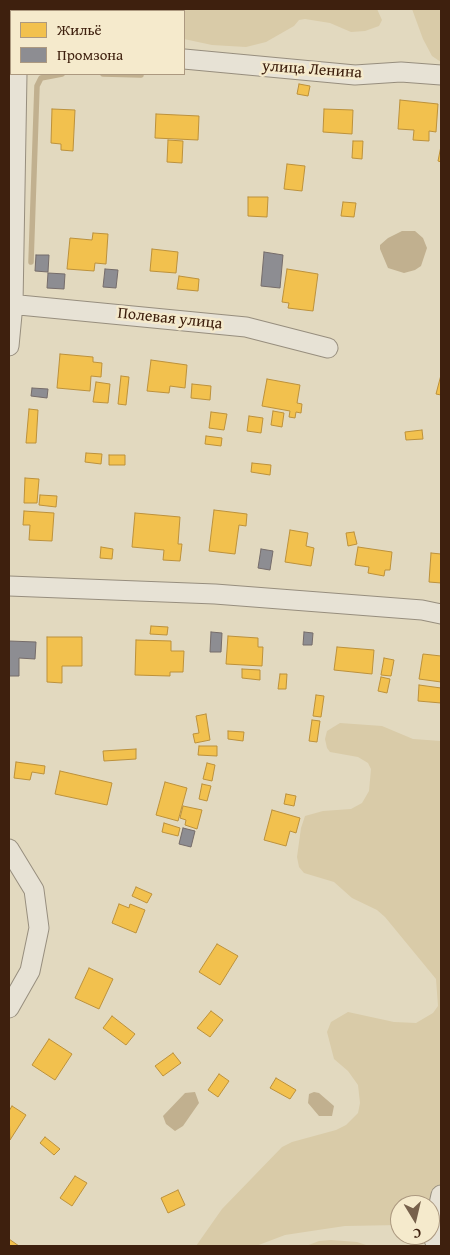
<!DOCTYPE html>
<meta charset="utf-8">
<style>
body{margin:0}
#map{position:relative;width:450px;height:1255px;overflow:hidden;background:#e2d9bf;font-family:"Gentium Book Plus",serif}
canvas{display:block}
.frame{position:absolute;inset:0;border:10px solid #3e200e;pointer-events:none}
.legend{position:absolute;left:10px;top:10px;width:175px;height:65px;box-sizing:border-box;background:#f5eacc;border:1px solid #ac9980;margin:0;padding:6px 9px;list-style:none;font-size:15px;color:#3e200e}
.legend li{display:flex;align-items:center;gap:10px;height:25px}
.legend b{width:25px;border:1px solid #ac9980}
.north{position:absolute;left:390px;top:1195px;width:50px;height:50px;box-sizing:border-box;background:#f5eacc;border:1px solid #ac9980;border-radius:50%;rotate:171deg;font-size:14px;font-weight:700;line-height:20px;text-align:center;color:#3e200e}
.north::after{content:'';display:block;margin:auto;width:18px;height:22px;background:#77614c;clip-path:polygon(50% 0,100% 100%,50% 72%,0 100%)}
</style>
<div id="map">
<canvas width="450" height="1255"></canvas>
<div class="frame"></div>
<ul class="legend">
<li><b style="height:14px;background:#f2c14e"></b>Жильё</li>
<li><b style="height:14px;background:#8d8d92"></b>Промзона</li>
</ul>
<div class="north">С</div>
</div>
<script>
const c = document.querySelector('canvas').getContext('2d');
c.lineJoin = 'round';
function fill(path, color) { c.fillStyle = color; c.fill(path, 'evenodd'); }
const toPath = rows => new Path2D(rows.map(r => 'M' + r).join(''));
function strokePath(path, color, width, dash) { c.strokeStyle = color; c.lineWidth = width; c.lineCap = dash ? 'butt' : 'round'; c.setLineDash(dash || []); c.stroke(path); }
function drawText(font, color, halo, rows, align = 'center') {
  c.font = font + ' "Gentium Book Plus",serif'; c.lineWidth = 5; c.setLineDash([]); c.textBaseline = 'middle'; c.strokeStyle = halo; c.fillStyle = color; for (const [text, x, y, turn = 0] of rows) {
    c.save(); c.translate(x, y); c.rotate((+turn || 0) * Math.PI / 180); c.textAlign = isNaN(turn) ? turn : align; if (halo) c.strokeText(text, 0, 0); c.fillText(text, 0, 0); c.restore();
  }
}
const green = toPath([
 [95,9,377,9,382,20,379,26,365,31,351,32,330,23,305,19,299,20,294,26,266,42,246,47,212,45,184,39,184,11,95,11],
 [412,9,441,9,441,62,432,56,423,39],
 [340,723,382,726,413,739,441,741,441,1238,430,1205,400,1205,400,1225,345,1226,318,1230,285,1235,256,1246,196,1246,222,1209,282,1147,292,1142,336,1130,346,1125,358,1113,360,1103,358,1085,348,1071,334,1059,327,1032,331,1022,348,1012,394,1022,416,1023,433,1013,438,1006,436,979,385,917,377,910,352,898,334,882,304,873,299,867,297,857,301,828,305,816,323,811,351,809,362,803,369,791,371,769,368,763,358,757,330,752,327,748,325,739,327,731],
 [331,1240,357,1242,369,1246,306,1246,319,1241]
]);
const water = toPath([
 [402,231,415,231,423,238,427,248,421,266,415,270,404,273,388,268,380,249,380,245,388,238],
 [195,1092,199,1103,183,1126,175,1131,166,1124,163,1116,185,1093],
 [314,1092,319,1093,334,1106,332,1116,319,1116,308,1103,309,1094]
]);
const homes = toPath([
 [9,9,28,9,28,11,11,11,11,19,9,19,9,9],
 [299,84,310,86,308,96,297,94,299,84],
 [400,100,438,104,436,132,429,131,429,141,413,140,414,130,398,129,400,100],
 [52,109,75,110,73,151,61,150,61,144,51,143,52,109],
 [324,109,353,110,352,134,323,132,324,109],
 [156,114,199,116,198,140,155,138,156,114],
 [168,140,183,141,182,163,167,162,168,140],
 [353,141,363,141,362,159,352,158,353,141],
 [441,146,441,162,438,161,441,146],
 [287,164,305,166,302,191,284,189,287,164],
 [248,197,268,197,267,217,248,216,248,197],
 [343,202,356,203,354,217,341,216,343,202],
 [93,233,108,234,106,264,95,263,94,271,67,269,70,238,92,240,93,233],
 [152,249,178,252,176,273,150,271,152,249],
 [287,269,318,274,313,311,288,308,289,303,282,302,287,269],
 [179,276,199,279,198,291,177,289,179,276],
 [60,354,93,357,93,362,102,363,101,377,91,376,90,391,57,388,60,354],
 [151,360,187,365,185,388,170,386,169,393,147,391,151,360],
 [441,375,441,395,436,394,441,375],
 [121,376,129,377,126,405,118,404,121,376],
 [267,379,300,385,297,403,302,404,301,413,296,412,295,418,289,417,290,411,262,406,267,379],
 [96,382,110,384,108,403,93,402,96,382],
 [192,384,211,386,210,400,191,398,192,384],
 [29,409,38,410,36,443,26,443,29,409],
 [273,411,284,413,282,427,271,425,273,411],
 [211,412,227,414,224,430,209,428,211,412],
 [249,416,263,418,261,433,247,431,249,416],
 [422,430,423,439,406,440,405,432,422,430],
 [206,436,222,438,221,446,205,444,206,436],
 [86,453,102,454,101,464,85,462,86,453],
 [109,455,125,455,125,465,109,465,109,455],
 [252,463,271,465,270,475,251,472,252,463],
 [25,478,39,479,37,503,24,503,25,478],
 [40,495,57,496,56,507,39,505,40,495],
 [214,510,247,514,246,526,239,525,235,554,209,551,214,510],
 [24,511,54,513,52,541,29,540,30,525,23,525,24,511],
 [135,513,180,517,178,544,182,544,180,561,163,560,164,550,132,547,135,513],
 [290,530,308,533,306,546,314,548,311,566,285,562,290,530],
 [354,532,357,544,348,546,346,533,354,532],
 [101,547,113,549,112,559,100,558,101,547],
 [358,547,392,552,390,570,385,570,384,576,368,573,369,567,355,565,358,547],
 [431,553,441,554,441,583,429,582,431,553],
 [151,626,168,627,167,635,150,634,151,626],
 [228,636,258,638,258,647,263,647,262,666,226,664,228,636],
 [47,637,82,637,82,666,62,666,62,683,47,682,47,637],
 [136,640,171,641,171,651,184,651,183,672,170,672,170,676,135,675,136,640],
 [337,647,374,650,372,674,334,670,337,647],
 [441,653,441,682,419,679,423,654,441,656,441,653],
 [384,658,394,660,391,676,381,675,384,658],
 [242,669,260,670,260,680,242,678,242,669],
 [280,674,287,674,286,689,278,689,280,674],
 [381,677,390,679,387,693,378,691,381,677],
 [419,685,441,688,441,703,418,701,419,685],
 [316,695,324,696,321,717,313,716,316,695],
 [206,714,210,740,195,743,193,734,199,733,196,716,206,714],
 [312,720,320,721,317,742,309,741,312,720],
 [228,731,244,732,243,741,228,739,228,731],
 [199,746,217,746,217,756,198,755,199,746],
 [136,749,136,759,104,761,103,751,136,749],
 [16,762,45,766,44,774,32,772,30,780,14,778,16,762],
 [207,763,215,765,212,781,203,779,207,763],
 [60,771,112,783,107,805,55,794,60,771],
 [165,782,187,788,178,821,156,815,165,782],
 [202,784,211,786,207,801,199,799,202,784],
 [286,794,296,796,294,806,284,804,286,794],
 [183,806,202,810,197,829,185,825,186,820,180,818,183,806],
 [272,810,300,818,296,833,290,831,286,846,264,840,272,810],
 [164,823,180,828,178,836,162,832,164,823],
 [136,887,152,894,147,903,132,896,136,887],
 [119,904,129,908,130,904,145,910,136,933,112,923,119,904],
 [217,944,238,956,220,985,199,972,217,944],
 [89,968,113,979,99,1009,75,998,89,968],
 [211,1011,223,1020,210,1037,197,1028,211,1011],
 [112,1016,135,1034,126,1045,103,1028,112,1016],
 [49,1039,72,1054,55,1080,32,1065,49,1039],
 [173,1053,181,1063,163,1076,155,1066,173,1053],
 [219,1074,229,1081,218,1097,208,1090,219,1074],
 [276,1078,296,1090,290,1099,270,1088,276,1078],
 [12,1106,26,1115,10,1140,9,1111,12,1106],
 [45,1137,60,1149,54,1155,40,1143,45,1137],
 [75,1176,87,1183,72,1206,60,1198,75,1176],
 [178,1190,185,1205,168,1213,161,1198,178,1190],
 [9,1239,19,1246,9,1246,9,1239]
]);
const industry = toPath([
 [264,252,283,255,280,288,261,286,264,252],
 [36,255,49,255,48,272,35,271,36,255],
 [105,269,118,270,116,288,103,287,105,269],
 [48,273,65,274,64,289,47,288,48,273],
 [32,388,48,389,47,398,31,396,32,388],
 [261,549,273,551,270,570,258,568,261,549],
 [211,632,222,633,221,652,210,652,211,632],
 [304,632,313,633,312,645,303,645,304,632],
 [9,641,36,642,35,659,19,658,19,676,9,676,9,641],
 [183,828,195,831,191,847,179,844,183,828]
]);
const stream = toPath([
 [103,74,141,75],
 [31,262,37,86,41,78,62,74]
]);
const street = toPath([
 [184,59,355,75,401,72,441,75],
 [9,60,11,60],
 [9,304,246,327,328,348],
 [9,346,13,304,17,74],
 [9,586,215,594,422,610,441,614],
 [9,849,34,890,39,928,30,971,9,1008],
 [437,1246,432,1235,441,1195]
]);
const streetNames = [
 ["улица Ленина",312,70,4],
 ["Полевая улица",170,319,6]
];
fill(green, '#d9cba8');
fill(water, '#c1b08f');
fill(homes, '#f2c14e');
strokePath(homes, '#bc913b', 1);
fill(industry, '#8d8d92');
strokePath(industry, '#756c6a', 1);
strokePath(stream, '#c1b08f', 5.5);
strokePath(street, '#978e7e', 21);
strokePath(street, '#e7e2d5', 19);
drawText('16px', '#3e200e', '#f5eacc', streetNames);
</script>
